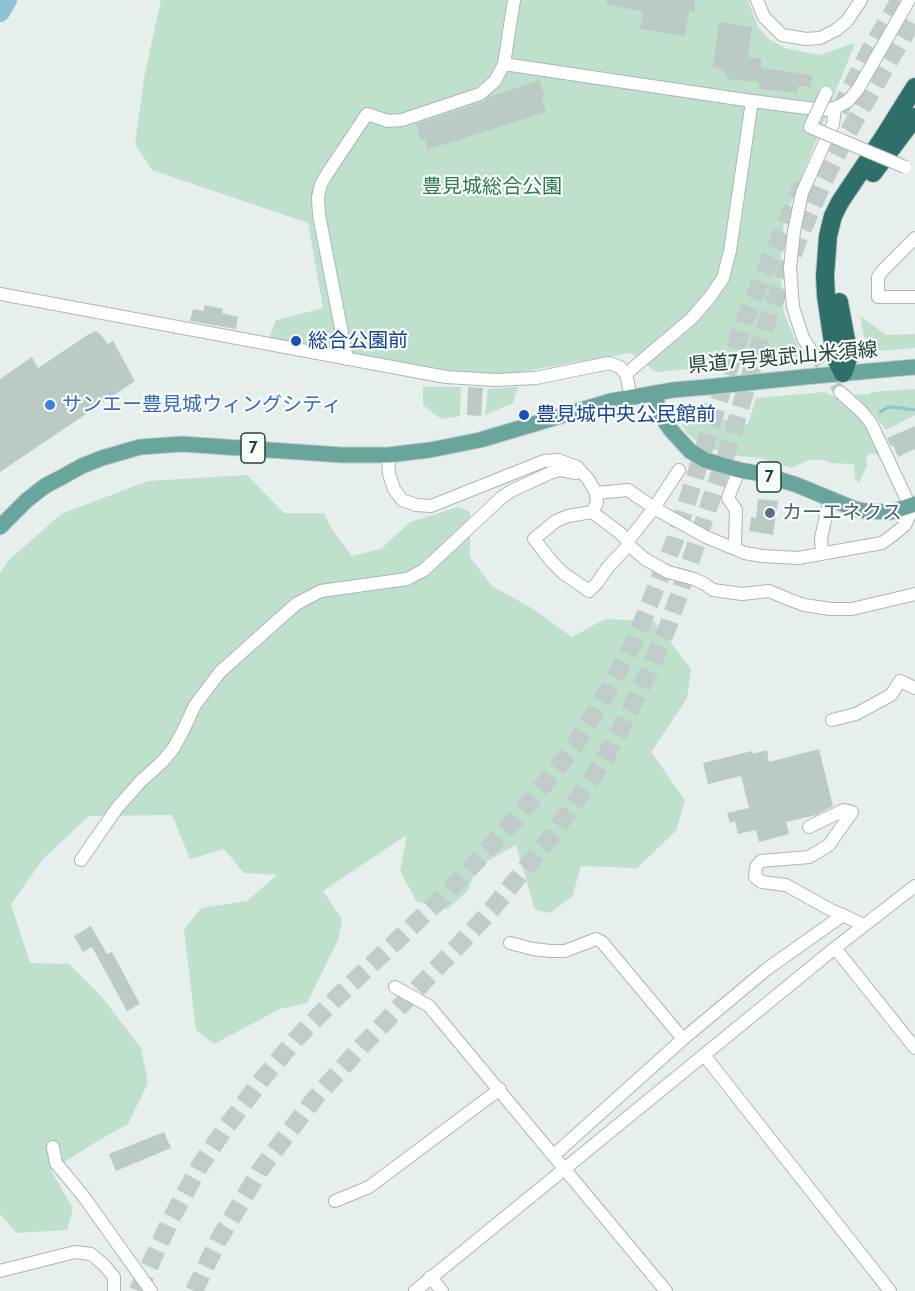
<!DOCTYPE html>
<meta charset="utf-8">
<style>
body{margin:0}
canvas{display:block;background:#e6efec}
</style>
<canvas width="915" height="1291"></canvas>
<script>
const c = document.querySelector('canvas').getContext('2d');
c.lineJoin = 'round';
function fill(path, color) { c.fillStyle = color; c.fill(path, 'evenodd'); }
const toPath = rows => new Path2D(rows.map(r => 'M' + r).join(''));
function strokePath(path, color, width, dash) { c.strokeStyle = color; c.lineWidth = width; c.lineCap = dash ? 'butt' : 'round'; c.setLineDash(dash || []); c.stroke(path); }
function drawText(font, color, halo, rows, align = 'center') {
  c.font = font + ' Cabin,"Noto Sans JP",sans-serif'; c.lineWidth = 4.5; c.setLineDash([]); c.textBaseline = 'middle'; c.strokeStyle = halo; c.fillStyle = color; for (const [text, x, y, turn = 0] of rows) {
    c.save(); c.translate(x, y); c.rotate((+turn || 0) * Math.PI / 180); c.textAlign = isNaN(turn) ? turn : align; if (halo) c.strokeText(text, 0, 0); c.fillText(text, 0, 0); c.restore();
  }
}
const green = toPath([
 [161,0,748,0,758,27,769,39,785,48,819,55,855,43,784,221,780,274,784,313,795,340,806,359,656,372,631,353,497,376,422,368,269,339,276,320,323,308,308,223,152,170,135,144,144,78],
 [860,316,886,335,915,334,915,348,877,351,868,343,864,337],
 [423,387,461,387,460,416,441,419,423,405],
 [518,387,513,403,485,415,488,389],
 [915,389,915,415,886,430,873,413,865,409,852,395,870,394,871,392],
 [825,392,841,400,861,418,882,456,870,453,866,457,867,466,859,483,855,478,854,464,831,463,825,460,809,460,791,468,761,458,739,456,712,449,700,444,686,432,674,411,679,406,714,402,711,417,748,424,756,398],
 [247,475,284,513,324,513,331,528,352,556,381,549,410,522,458,507,470,512,470,557,492,586,535,610,572,637,605,619,654,621,691,669,687,698,651,752,685,800,676,831,637,868,581,866,572,897,550,913,535,910,516,845,477,867,467,892,447,909,417,902,400,871,407,835,323,891,342,920,338,940,307,1003,280,1009,214,1044,196,1030,184,930,201,908,247,901,277,875,244,873,224,849,190,859,172,815,89,816,44,858,11,904,30,963,69,964,101,996,141,1048,148,1083,128,1124,97,1141,51,1171,73,1208,67,1230,17,1233,0,1214,0,573,7,562,61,514,148,481]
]);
const stream = toPath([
 [880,412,889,407,893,407,915,410]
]);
const river = toPath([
 [0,12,7,0]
]);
const building = toPath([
 [607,0,695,0,694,12,689,10,685,36,640,29,643,12,606,4],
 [719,22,752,27,748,57,762,59,761,68,812,75,811,87,798,86,797,93,759,89,759,82,727,79,727,74,724,74,724,71,721,71,721,68,713,67],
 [539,80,545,97,542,98,546,112,427,150,425,139,421,140,416,124,483,102,489,97],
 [205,305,223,309,222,313,238,317,236,329,190,321,193,309,203,311],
 [96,331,101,335,108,344,113,341,135,381,0,472,0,379,32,357,38,368,89,334],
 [468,387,483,388,481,416,467,415],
 [915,426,915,449,898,457,893,445,891,446,887,438],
 [758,499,778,501,773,535,749,531,751,517,756,518],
 [819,749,833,806,816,815,786,822,789,834,759,842,756,830,738,834,735,821,730,823,727,813,749,808,741,776,708,784,703,763,752,751,753,754,767,750,769,762],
 [91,926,107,954,112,952,140,1004,127,1011,92,947,83,952,74,936],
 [164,1132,171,1148,116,1171,109,1154]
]);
const minorTunnel = toPath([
 [814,355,840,392]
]);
const highwayTunnel = toPath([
 [839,111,870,50,900,0],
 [138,1291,171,1219,201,1164,224,1130,263,1078,295,1040,334,1000,446,894,517,818,576,744,609,689,635,640,675,540,744,322,768,264,803,184],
 [194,1291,219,1239,261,1169,285,1137,316,1097,362,1046,460,944,492,909,551,837,601,765,625,721,650,669,667,629,679,595,728,449,764,329,801,233,822,185,847,134,915,17]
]);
const minor = toPath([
 [757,0,764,17,782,35,806,39,820,38,836,30,847,21,861,0],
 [504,64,752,101,823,110,835,108,848,101,858,89,909,0],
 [915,238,883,270,878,277,878,297,915,297],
 [0,294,446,377,496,380,536,378,609,363,620,367,626,374,631,397],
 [814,355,803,338,793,307,790,268,794,231,802,193,833,124,835,108],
 [347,359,319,215,318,197,321,184,327,174,367,114,388,121,402,120,480,94,495,81,504,64,514,0],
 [626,374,691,319,710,297,723,278,730,251,752,101],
 [388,455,389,474,394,489,402,500,416,505,431,506,544,461,558,460,577,467,588,479,596,493,628,490,654,508,706,537,745,553,762,556,798,558,882,543,893,535,905,525,910,514,907,500,871,423,861,411,840,392],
 [679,470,654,508,628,541,631,547,645,559,668,572,694,579,705,584,713,590,742,594,769,591,788,599,804,605,831,609,852,609,915,594],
 [592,512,620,533,628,541,626,548,608,567,597,583,589,591,563,573,552,562,534,539,556,521,568,516,592,512,597,503,596,493],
 [733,548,735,542,736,510,728,498,739,470],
 [822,553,821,538,828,507,831,499],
 [832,720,856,714,891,695,900,681,915,688],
 [809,827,844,810,852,812,829,845,809,857,761,861,756,867,755,877,762,882,786,885,831,910,864,925],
 [81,860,117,808,140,782,162,762,173,749,182,733,195,705,220,672,296,604,321,591,407,579,424,570,501,498,511,491,550,473,560,470,576,473],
 [510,943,533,949,550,951,565,951,596,939,602,942,683,1039],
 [835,948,915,1048],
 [395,987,429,1006,666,1291],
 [704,1055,890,1291],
 [53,1147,56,1163,84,1197,151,1291],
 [554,1155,683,1039,767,969,843,915],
 [335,1201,369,1187,500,1089],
 [0,1271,75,1252,91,1254,104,1265,114,1277,114,1291],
 [430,1277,442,1291],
 [415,1291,835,948,915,886]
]);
const major = toPath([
 [804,377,915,367],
 [655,393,658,407,663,419,670,429,690,451,705,460,739,470,762,474,797,485,855,509,865,511,891,512,915,504],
 [0,527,27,500,45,486,62,477,82,466,102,458,140,447,182,444,342,455,388,455,430,450,480,440,611,401,673,390,707,387]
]);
const highway = toPath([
 [873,173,915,117],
 [839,302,849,356,843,373],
 [843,373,835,357,826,296,825,276,828,236,833,216,840,202,883,138,915,87]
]);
const minorBridge = toPath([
 [826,93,810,127,905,167]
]);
const majorBridge = toPath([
 [707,387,804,377]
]);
const markers = [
 [296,341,6,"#1a4fb4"],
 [50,405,6,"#3f7fe0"],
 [524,415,6,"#1a4fb4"],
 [770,513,6,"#5c6f8a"]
];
const shields = [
 [253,448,24],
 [769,477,24]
];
const shieldNames = [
 ["7",253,448],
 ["7",769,477]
];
const parkNames = [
 ["豊見城総合公園",492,187]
];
const transitNames = [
 ["総合公園前",308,341],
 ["豊見城中央公民館前",536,415]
];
const streetNames = [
 ["県道7号奥武山米須線",783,358,-5]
];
const shopNames = [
 ["サンエー豊見城ウィングシティ",62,405]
];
const serviceNames = [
 ["カーエネクス",782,513]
];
fill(green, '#bfe0cb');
strokePath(stream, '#8ec2d4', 3);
strokePath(river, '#8ec2d4', 20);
fill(building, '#bbcac5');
strokePath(minorTunnel, '#bfccc9', 12, [12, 6]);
strokePath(highwayTunnel, '#bfccc9', 18, [18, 9]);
strokePath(minor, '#a8b8b4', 14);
strokePath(major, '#c2cac9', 17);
strokePath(highway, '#c2cac9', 20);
strokePath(minor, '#fff', 12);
strokePath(major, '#6aa59c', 15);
strokePath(highway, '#2f6f69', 18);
strokePath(minorBridge, '#a8b8b4', 14, []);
strokePath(majorBridge, '#c2cac9', 17, []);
strokePath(minorBridge, '#fff', 12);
strokePath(majorBridge, '#6aa59c', 15);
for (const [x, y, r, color] of markers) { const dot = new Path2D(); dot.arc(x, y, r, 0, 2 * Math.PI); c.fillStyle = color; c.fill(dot); strokePath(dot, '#f7fbf9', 2); }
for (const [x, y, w] of shields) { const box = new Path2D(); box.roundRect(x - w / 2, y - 15, w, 30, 4.5); c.fillStyle = '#f7fbf9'; c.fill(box); strokePath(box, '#24423d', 1.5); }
drawText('bold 18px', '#24423d', null, shieldNames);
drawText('20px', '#2d7a53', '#f7fbf9', parkNames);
drawText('20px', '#164399', '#f7fbf9', transitNames, 'left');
drawText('20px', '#24423d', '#f7fbf9', streetNames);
drawText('20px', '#366cbe', '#f7fbf9', shopNames, 'left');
drawText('20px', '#4e5e75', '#f7fbf9', serviceNames, 'left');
</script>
